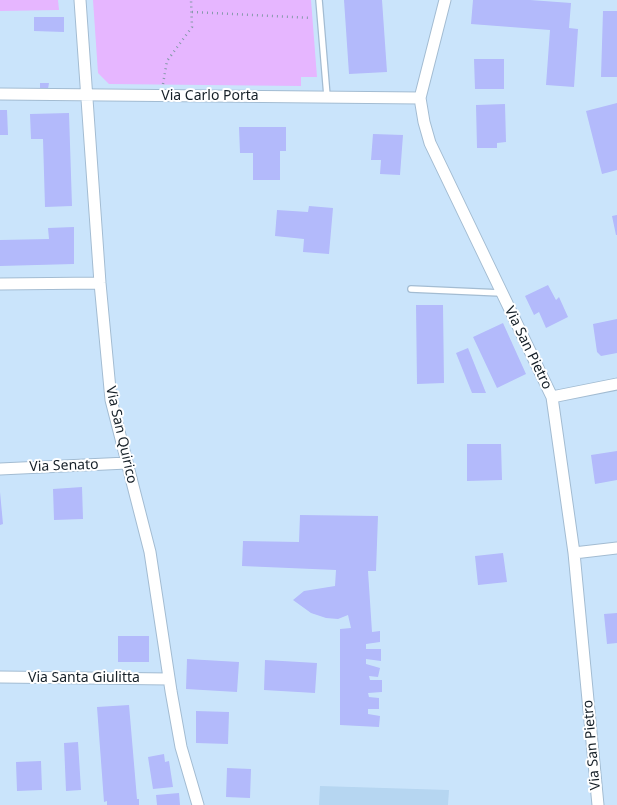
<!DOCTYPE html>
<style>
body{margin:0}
canvas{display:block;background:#cae4fb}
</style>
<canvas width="617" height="805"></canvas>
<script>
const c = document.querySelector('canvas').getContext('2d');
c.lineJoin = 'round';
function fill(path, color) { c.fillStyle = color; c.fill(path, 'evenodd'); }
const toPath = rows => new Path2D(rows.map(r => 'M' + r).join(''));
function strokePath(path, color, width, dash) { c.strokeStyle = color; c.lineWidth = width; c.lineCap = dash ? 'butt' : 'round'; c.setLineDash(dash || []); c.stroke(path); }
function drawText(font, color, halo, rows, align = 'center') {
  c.font = font + ' "Noto Sans",sans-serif'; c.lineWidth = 4; c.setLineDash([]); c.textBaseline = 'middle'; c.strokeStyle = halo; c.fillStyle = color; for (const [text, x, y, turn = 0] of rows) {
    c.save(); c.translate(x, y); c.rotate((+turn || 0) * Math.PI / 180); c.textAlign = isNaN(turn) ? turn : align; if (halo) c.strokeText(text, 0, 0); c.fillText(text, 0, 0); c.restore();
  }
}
const built = toPath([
 [320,786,449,790,448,805,319,805]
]);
const green = toPath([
 [0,0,58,0,59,10,0,11],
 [93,0,311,0,317,77,301,77,301,86,109,84,98,73]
]);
const building = toPath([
 [344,0,382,0,387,72,349,74],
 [473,0,530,0,571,3,569,28,578,29,574,87,546,85,550,30,471,24],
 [603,11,617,11,617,77,601,77],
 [34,17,64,17,64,32,34,31],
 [474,59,504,59,504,89,475,89],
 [40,83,49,83,48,89,40,89],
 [617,103,617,170,602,174,586,111],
 [505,104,506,142,497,143,497,148,477,148,476,105],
 [0,110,7,110,8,135,0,135],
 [69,113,72,206,45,207,43,139,31,139,30,114],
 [239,127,286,127,286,151,280,151,280,180,253,180,253,153,240,153],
 [373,134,403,135,400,175,380,174,381,160,371,160],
 [309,206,333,208,329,254,303,252,304,239,275,236,277,210,308,212],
 [617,215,617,235,616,235,612,216],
 [74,227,74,264,0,266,0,240,49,239,48,228],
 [548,285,556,300,559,297,568,317,546,328,539,312,534,315,525,296],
 [416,305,443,305,444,383,417,384],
 [617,319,617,353,601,356,597,352,593,324],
 [503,323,526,374,497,388,473,337],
 [468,348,486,393,472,393,456,353],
 [467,444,501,444,502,480,467,481],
 [617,451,617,480,595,484,591,455],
 [82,487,83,519,54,520,53,489],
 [0,492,3,524,0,525],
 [300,515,378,516,376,571,368,571,372,632,380,631,380,642,366,644,366,649,381,649,381,661,366,659,366,664,380,668,378,677,369,676,370,680,382,680,382,692,368,693,369,697,379,698,379,709,368,709,368,714,380,716,379,727,340,725,340,629,351,628,348,615,338,619,326,618,311,613,293,600,304,591,335,586,336,570,242,566,243,541,299,542],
 [503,553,507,582,478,585,475,556],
 [617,613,617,643,607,644,604,614],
 [118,636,149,636,149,662,118,662],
 [187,659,239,662,237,692,186,689],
 [265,660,317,663,315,693,264,690],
 [129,705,137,799,139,799,139,805,107,805,107,801,104,802,97,707],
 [196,711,229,712,228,744,196,743],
 [78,742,81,790,66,791,64,743],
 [164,754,165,762,169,761,173,787,153,789,148,757],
 [41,761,42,790,17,791,16,762],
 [227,768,251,769,250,798,226,797],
 [179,793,180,805,157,805,156,795]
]);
const path = toPath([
 [192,12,311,18],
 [163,84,167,61,192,27,191,0]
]);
const lane = toPath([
 [319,0,327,96],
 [411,289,501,293]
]);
const street = toPath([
 [80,0,100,283,111,400,150,552,171,691,181,747,198,805],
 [445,0,420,98,424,122,430,143,552,397,574,553,598,805],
 [0,94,420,98],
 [0,284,100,283],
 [552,397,617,384],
 [0,469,127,463],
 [574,553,617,548],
 [0,677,169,679]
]);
const streetNames = [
 ["Via Carlo Porta",210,96],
 ["Via San Pietro",528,348,64],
 ["Via San Quirico",121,435,77],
 ["Via Senato",64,466,-2],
 ["Via Santa Giulitta",84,678],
 ["Via San Pietro",592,745,-95]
];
fill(built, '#b6d6f1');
fill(green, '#e6b6ff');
fill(building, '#b3bafb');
strokePath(lane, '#a3bcd2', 8);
strokePath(street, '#a3bcd2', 13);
strokePath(path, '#8599aa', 2.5, [1, 4]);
strokePath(lane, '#fff', 5.5);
strokePath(street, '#fff', 11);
drawText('14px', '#151f27', '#fff', streetNames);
</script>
